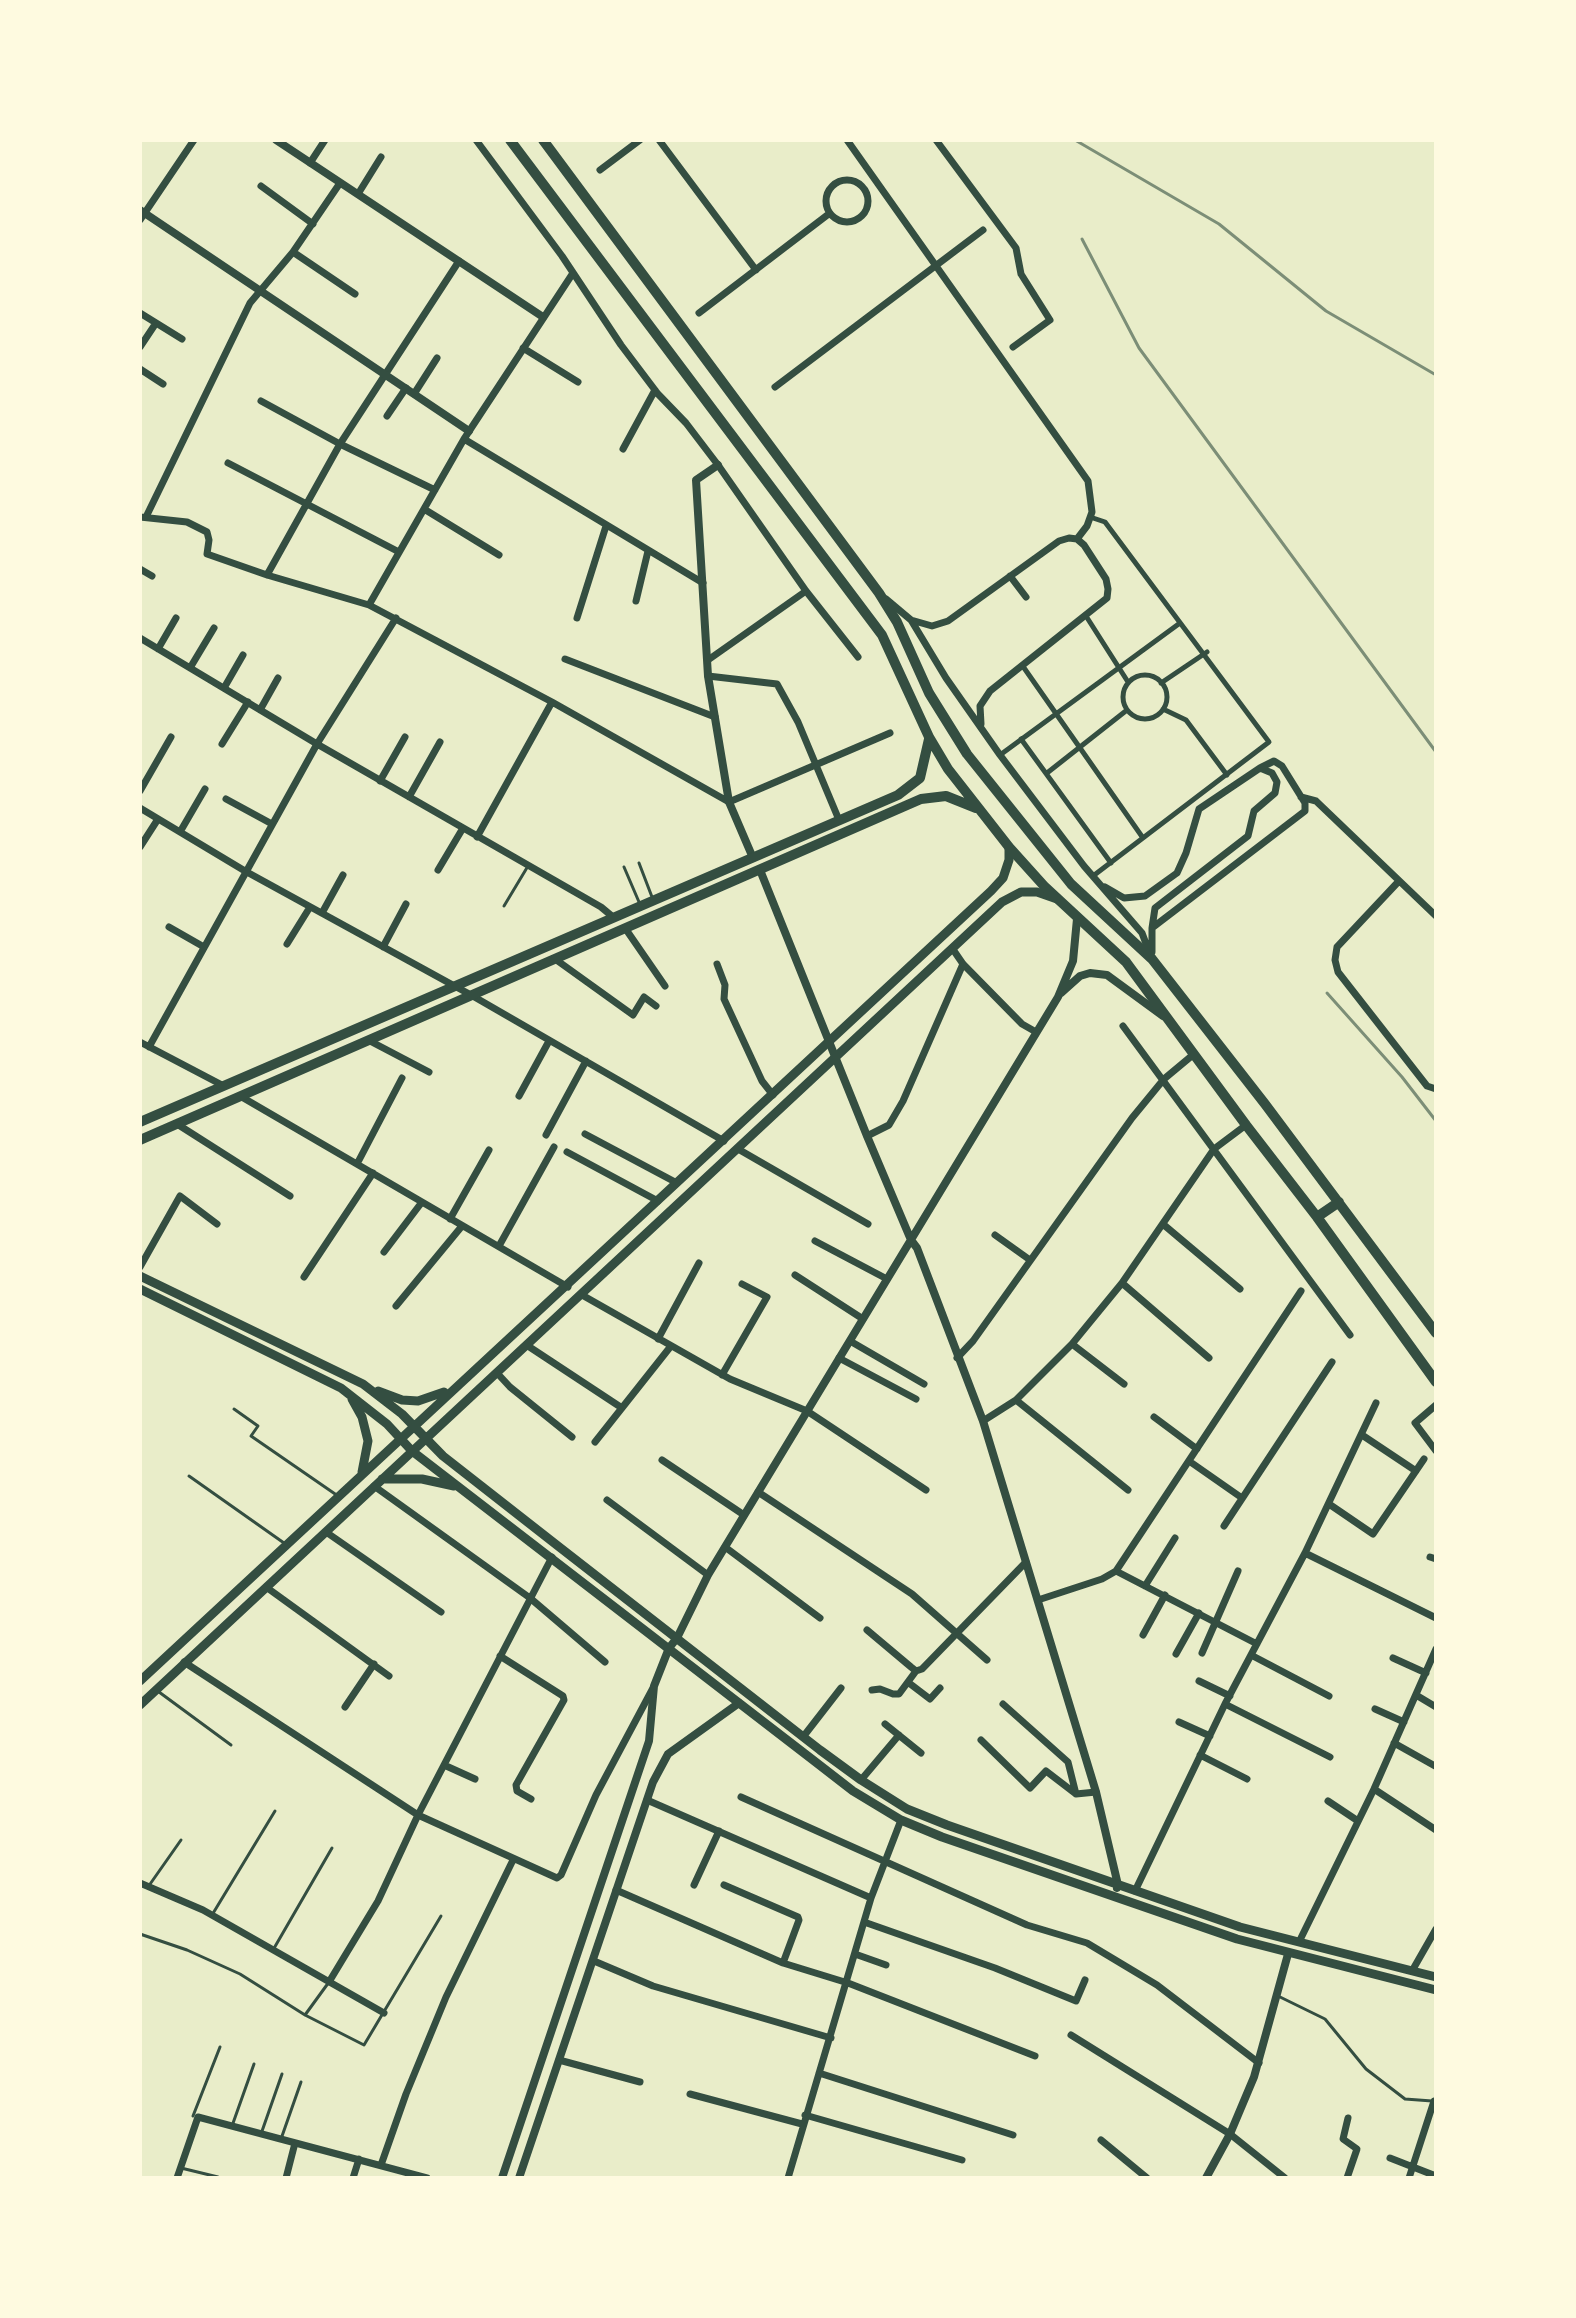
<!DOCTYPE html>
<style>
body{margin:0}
#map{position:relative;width:1576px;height:2318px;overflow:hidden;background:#e9edc9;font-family:"Sofia Sans Condensed",sans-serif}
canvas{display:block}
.frame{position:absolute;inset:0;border:142px solid #fefae0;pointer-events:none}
</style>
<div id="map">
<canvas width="1576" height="2318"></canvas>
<div class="frame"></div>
</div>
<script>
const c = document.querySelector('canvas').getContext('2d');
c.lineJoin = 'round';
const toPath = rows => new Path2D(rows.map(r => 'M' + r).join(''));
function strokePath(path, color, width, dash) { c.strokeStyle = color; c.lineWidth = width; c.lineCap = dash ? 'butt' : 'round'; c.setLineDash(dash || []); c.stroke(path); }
const service = toPath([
 [639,863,652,897],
 [624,867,639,902],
 [504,906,528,866],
 [234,1409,258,1426,251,1436,338,1496],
 [189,1476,284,1543],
 [159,1692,231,1745],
 [148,1887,181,1840],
 [212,1915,275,1811],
 [140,1934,187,1950,240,1974,305,2015,364,2045,441,1916],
 [273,1950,332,1848],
 [1278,1996,1325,2019,1366,2069,1405,2099,1432,2101],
 [305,2015,329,1982],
 [193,2116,220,2047],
 [232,2126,254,2064],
 [261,2134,282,2074],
 [281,2139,301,2082],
 [181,2168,218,2177]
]);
const pedestrian = toPath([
 [1090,517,1105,522,1269,742,1093,876],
 [1086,616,1128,682],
 [1022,665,1143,838],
 '1123 697a22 22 0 1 1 44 0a22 22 0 1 1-44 0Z',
 [1161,683,1207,652],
 [1163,709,1186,720,1227,775],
 [1021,739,1111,863],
 [1000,755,1180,623],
 [1047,773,1127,710]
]);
const minor = toPath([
 [476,140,562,256,621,345,658,394,686,423,718,465,806,591,858,657],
 [659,140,756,270],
 [847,140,1088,481,1092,512,1087,526,1077,539],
 [936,140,1016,248,1021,274,1050,320,1013,347],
 [310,163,325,140],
 [600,170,640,140],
 '826 201a21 21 0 1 1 42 0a21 21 0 1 1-42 0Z',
 [261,186,313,224],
 [358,194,381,157],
 [140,220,194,140],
 [293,252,355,294],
 [140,313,182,339],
 [699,313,830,213],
 [140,347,156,323],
 [523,348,578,382],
 [140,369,163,384],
 [775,387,983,230],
 [414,394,437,358],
 [261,401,340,444,435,490],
 [387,416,406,388],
 [464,439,703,583],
 [623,449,655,390],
 [228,463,399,552],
 [424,509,499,555],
 [140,517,187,522,207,532,209,540,207,554,267,575,369,605,552,702,729,802,890,733],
 [146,517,250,303,293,252,340,183],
 [140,569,152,576],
 [267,575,340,444,459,261],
 [1010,576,1026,597],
 [886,599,911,620,946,678,1000,755,1084,866,1142,933,1151,957],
 [636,601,648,551],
 [369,605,464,439,573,273],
 [577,618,606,526],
 [911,620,932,626,948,621,1059,541,1069,538,1077,539],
 [140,638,317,744,601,907,613,917],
 [158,649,176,618],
 [565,659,715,717],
 [708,660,806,591],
 [190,668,214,628],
 [708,676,777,684,798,722,839,820],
 [224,688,243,655],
 [260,710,278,678],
 [981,724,980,706,990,691,1107,598,1108,589,1106,579,1084,545,1077,539],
 [222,744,248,702],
 [380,781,405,737],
 [140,791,171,737],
 [409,797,440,742],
 [1301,797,1316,801,1436,916],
 [226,799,272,824],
 [140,808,245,871,471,995,724,1141],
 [180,832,205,789],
 [477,837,552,702],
 [140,847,158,819],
 [438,870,463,828],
 [1399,881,1337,947,1335,960,1338,972,1427,1086,1436,1089],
 [1105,887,1124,898,1145,896,1177,873,1186,853,1199,809,1260,768,1272,773,1277,782,1275,793,1254,811,1248,836,1155,908,1152,928],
 [322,913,343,875],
 [169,927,204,947],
 [625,928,665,986],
 [287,944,310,907],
 [383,947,406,904],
 [952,948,963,964,1022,1024,1036,1032],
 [1152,952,1152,928,1305,811,1305,803,1282,766,1274,761,1260,768],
 [555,959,633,1015,644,997,656,1006],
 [717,964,725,985,724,999,762,1081,773,1095],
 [1123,1026,1350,1335],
 [368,1040,429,1072],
 [140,1042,222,1085],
 [149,1047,317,744,396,618],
 [240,1096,568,1287],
 [519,1096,549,1041],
 [177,1124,290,1196],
 [585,1134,677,1183],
 [546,1135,586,1061],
 [867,1136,889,1125,903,1101,963,964],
 [738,1149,868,1224],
 [567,1152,658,1201],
 [357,1164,402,1078],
 [450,1219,489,1150],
 [1164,1225,1240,1289],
 [995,1235,1030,1260],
 [815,1241,887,1279],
 [499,1246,554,1147],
 [384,1252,422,1202],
 [140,1267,180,1196,217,1224],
 [795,1275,863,1319],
 [304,1277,373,1173],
 [1122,1283,1209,1358],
 [582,1295,730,1379,807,1411,926,1490],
 [396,1306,462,1226],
 [658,1339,699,1263],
 [850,1341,924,1384],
 [1072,1344,1124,1384],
 [528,1346,622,1408],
 [839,1358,916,1399],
 [957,1358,973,1341,1132,1118,1164,1079,1194,1054],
 [498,1374,510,1387,572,1437],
 [722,1375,767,1297,742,1284],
 [1016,1400,1128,1490],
 [1436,1405,1415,1423,1436,1451],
 [1154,1417,1197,1449],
 [983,1421,1016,1400,1072,1344,1122,1283,1214,1149,1246,1125],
 [1362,1435,1416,1471],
 [595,1442,671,1346],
 [662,1460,744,1515],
 [1189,1461,1242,1498],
 [374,1486,530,1598,605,1662],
 [758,1492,912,1594,987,1660],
 [607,1500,708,1575],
 [1329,1504,1373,1534,1424,1459],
 [1224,1526,1332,1362],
 [326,1532,441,1612],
 [725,1547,820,1618],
 [1305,1553,1436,1618],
 [1430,1557,1436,1559],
 [1116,1571,1257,1644],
 [1145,1586,1175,1538],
 [266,1587,389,1676],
 [1038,1600,1102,1579,1116,1571,1301,1291],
 [867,1630,911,1667,916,1671,922,1669,1026,1562],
 [1143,1635,1165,1595],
 [1202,1653,1238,1571],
 [1176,1654,1199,1613],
 [1251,1655,1329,1696],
 [500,1656,563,1696,564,1700,516,1785,517,1791,531,1799],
 [1393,1658,1426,1673],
 [184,1662,418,1815,557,1878,561,1875,596,1795,653,1688],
 [1199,1681,1230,1696],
 [909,1683,930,1699,940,1688],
 [872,1690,880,1689,893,1694,899,1694,916,1671],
 [1416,1695,1436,1707],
 [1003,1704,1068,1762,1076,1794],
 [1225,1704,1330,1757],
 [345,1707,374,1664],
 [1375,1709,1404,1722],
 [1179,1722,1210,1736],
 [885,1724,921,1753],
 [803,1737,841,1688],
 [981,1740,1030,1788,1046,1771,1076,1794,1096,1792],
 [1394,1743,1435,1766],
 [1200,1755,1247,1779],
 [444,1765,475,1779],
 [861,1780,899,1735],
 [1374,1789,1436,1830],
 [741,1797,1027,1925,1087,1943,1157,1985,1259,2063],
 [647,1800,871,1898],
 [1328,1801,1358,1821],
 [140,1883,203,1910,384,2013],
 [694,1885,719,1831],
 [724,1885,798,1917,799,1920,783,1963],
 [616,1890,783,1963,848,1983,1035,2056],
 [1135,1891,1225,1704,1305,1553,1376,1403],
 [864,1922,995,1968,1076,2001,1085,1980],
 [1299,1942,1374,1789,1436,1649],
 [855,1954,886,1965],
 [594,1961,653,1986,831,2038],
 [1412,1971,1436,1929],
 [329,1982,378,1901,418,1815,552,1557],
 [1071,2035,1230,2134,1285,2178],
 [559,2060,640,2082],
 [819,2073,1013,2135],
 [690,2094,802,2124],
 [805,2115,962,2160],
 [1101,2140,1147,2178],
 [1390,2158,1436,2176],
 [381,2165,406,2094,446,1997,513,1860],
 [177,2178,198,2117,427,2178],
 [286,2178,295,2143],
 [353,2178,359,2159],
 [788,2178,871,1898,901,1820],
 [1347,2178,1357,2149,1343,2139,1348,2118],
 [1409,2178,1434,2101]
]);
const tertiary = toPath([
 [276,140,543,317],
 [140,210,469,431],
 [718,465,696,480,708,676,729,802,753,858],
 [760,870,867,1136,911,1240,917,1248,983,1421,1096,1792,1118,1885,1117,1888],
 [1061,993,1080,976,1090,973,1107,975,1163,1016],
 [502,2178,649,1741,654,1686,669,1648,677,1638,708,1575,1058,997,1073,961,1077,919],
 [519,2178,653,1782,668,1754,739,1703],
 [1206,2178,1230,2134,1254,2077,1288,1954]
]);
const secondary = toPath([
 [140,1276,363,1384,402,1414,443,1456,558,1546,820,1750,861,1780,907,1809,947,1825,1240,1927,1436,1977],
 [140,1289,341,1388,387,1424,412,1451,813,1760,853,1791,901,1820,942,1837,1237,1939,1436,1990],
 [378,1391,402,1400,418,1401,444,1392],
 [352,1399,362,1417,368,1441,362,1472],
 [382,1479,422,1479,454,1486],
 [140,1681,991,891,1003,878,1009,860,1009,847],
 [140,1705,1002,902,1021,892,1037,892,1057,899]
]);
const primary = toPath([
 [510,140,882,635,929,737,948,769,1009,847,1045,887,1126,962,1246,1125,1317,1217,1436,1382],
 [543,140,879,593,897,622,929,693,967,754,1071,884,1152,959,1265,1104,1436,1333],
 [140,1122,898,795,920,778,929,739],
 [140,1140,921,799,946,796,976,808],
 [1317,1217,1339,1202]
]);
const rail = toPath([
 [1075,140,1219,224,1326,311,1436,375],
 [1082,239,1139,348,1436,752],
 [1327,993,1402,1077,1436,1121]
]);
strokePath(service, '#344e41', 3);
strokePath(pedestrian, '#344e41', 5);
strokePath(minor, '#344e41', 7);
strokePath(tertiary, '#344e41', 8);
strokePath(secondary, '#344e41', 9);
strokePath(primary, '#344e41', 10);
strokePath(rail, '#7c8e77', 3);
</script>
